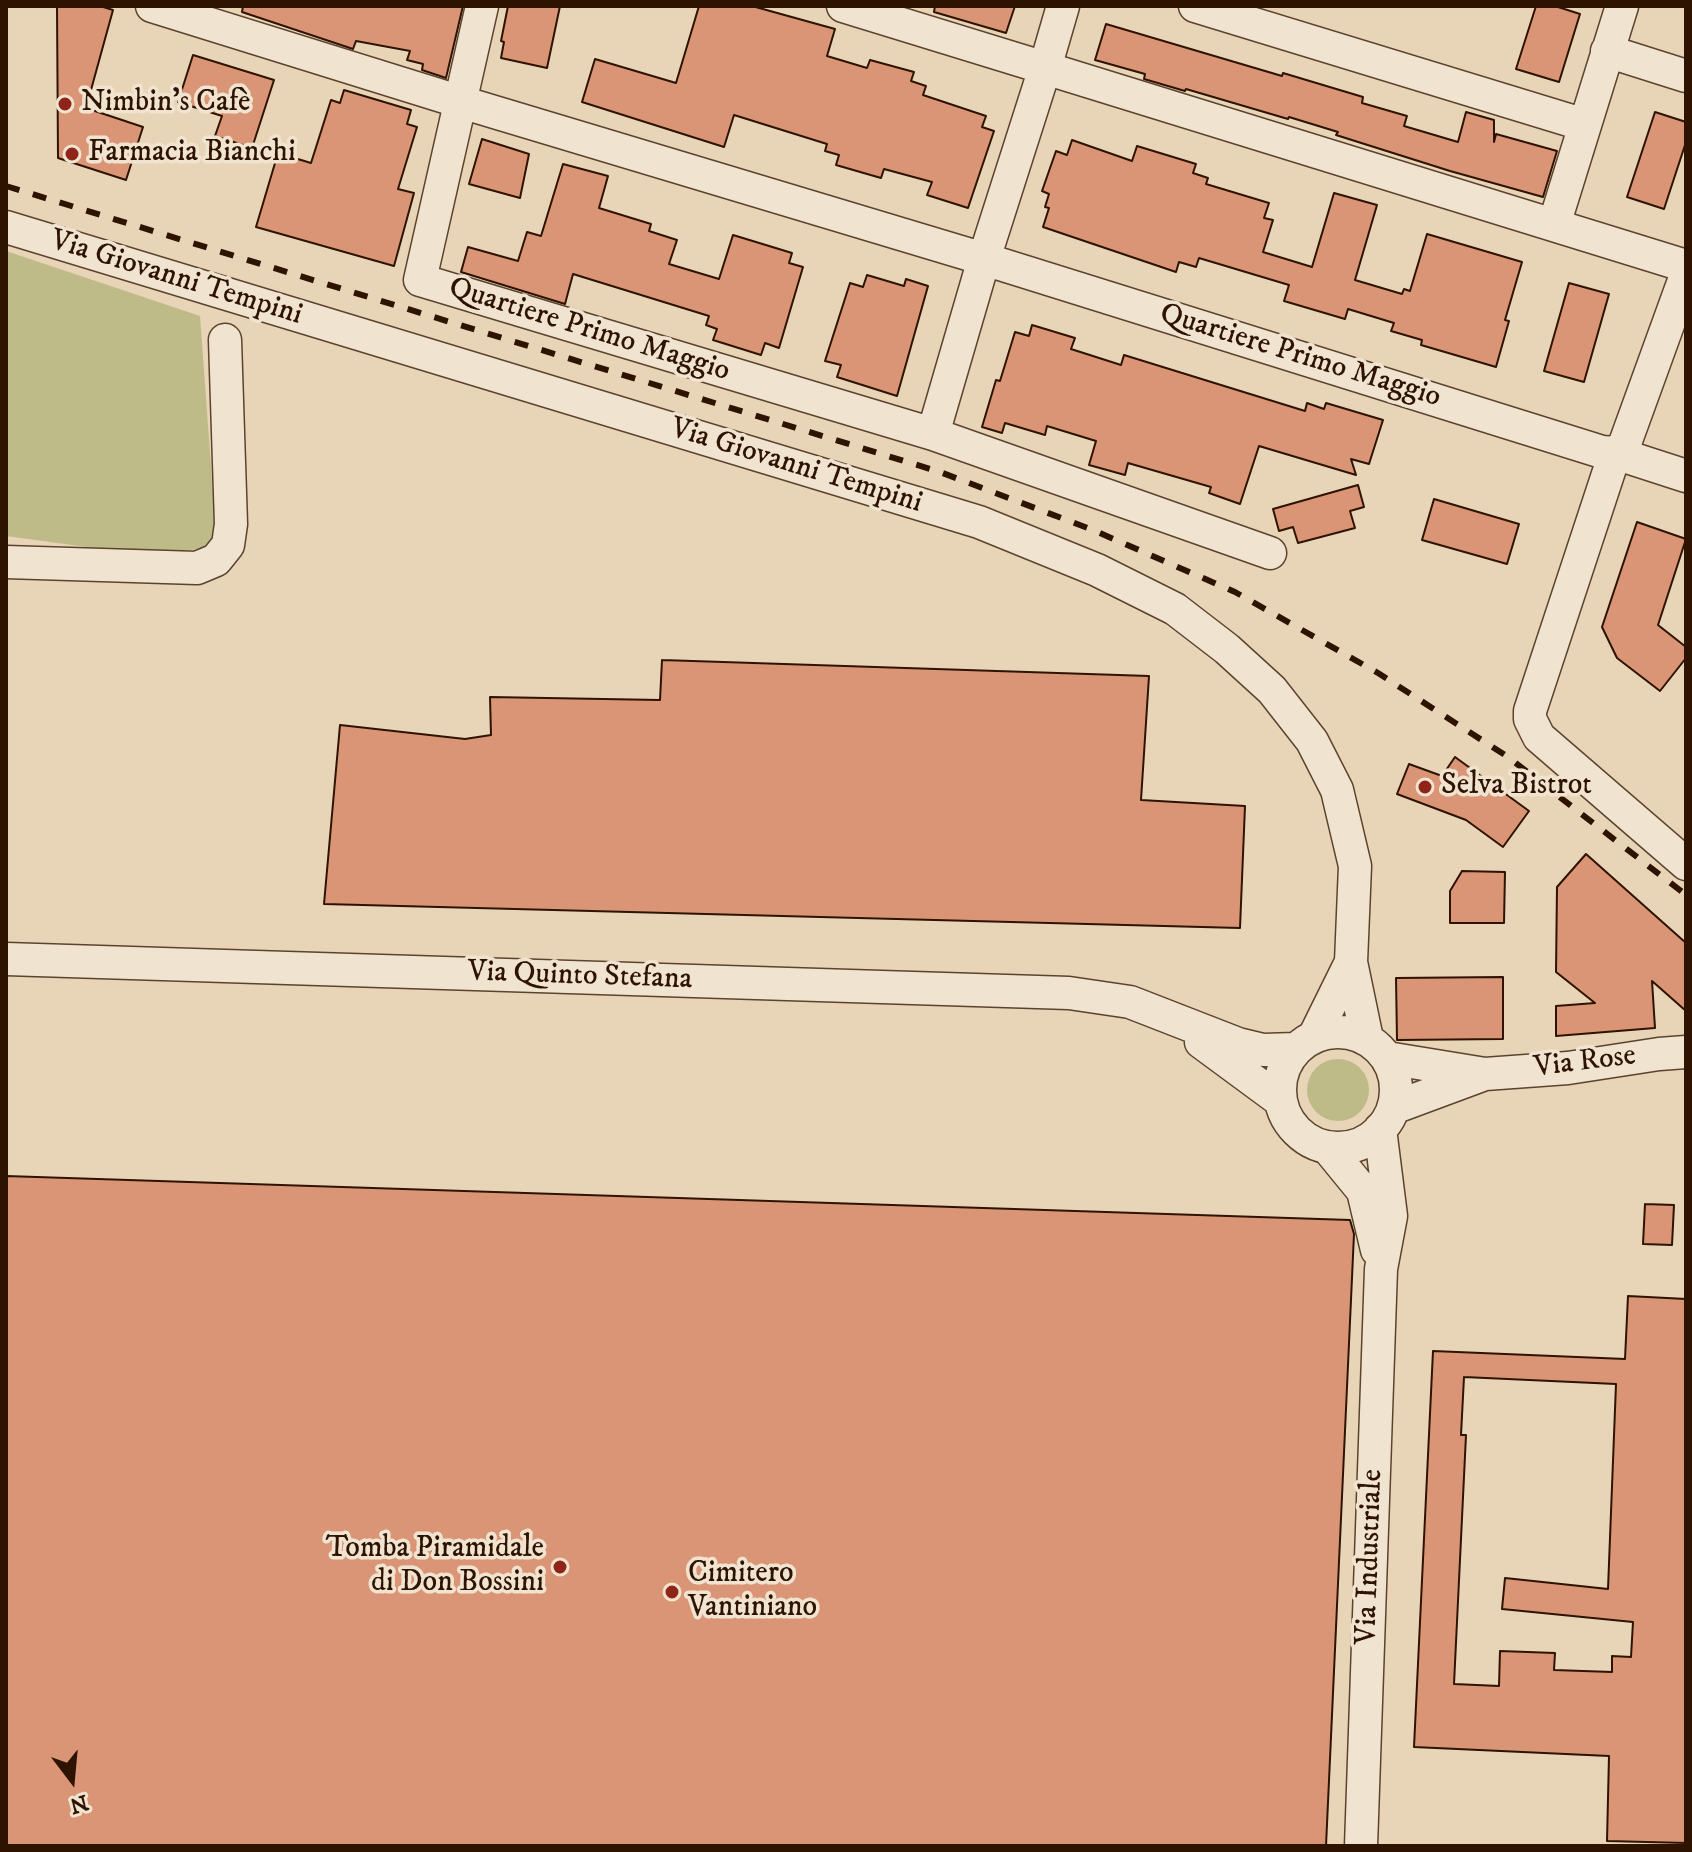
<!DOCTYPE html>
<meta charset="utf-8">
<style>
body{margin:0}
#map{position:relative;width:1692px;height:1852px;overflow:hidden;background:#e8d4b6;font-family:"IM FELL DW Pica",serif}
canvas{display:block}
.frame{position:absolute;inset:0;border:8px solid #2e1300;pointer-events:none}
.north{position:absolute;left:32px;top:1740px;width:80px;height:80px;-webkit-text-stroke:6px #f0e3d0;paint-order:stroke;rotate:164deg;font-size:22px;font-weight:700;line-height:32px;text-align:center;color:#2e1300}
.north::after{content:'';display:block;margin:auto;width:28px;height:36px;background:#2e1300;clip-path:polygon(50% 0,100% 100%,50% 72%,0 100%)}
</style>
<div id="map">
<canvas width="1692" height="1852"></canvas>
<div class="frame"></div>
<div class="north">N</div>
</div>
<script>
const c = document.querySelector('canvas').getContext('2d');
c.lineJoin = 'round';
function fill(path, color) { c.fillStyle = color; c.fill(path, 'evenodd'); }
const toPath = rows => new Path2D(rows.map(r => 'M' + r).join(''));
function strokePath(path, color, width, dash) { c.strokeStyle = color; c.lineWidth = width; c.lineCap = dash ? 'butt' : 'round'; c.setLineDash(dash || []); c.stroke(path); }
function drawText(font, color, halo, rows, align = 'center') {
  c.font = font + ' "IM FELL DW Pica",serif'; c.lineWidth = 7; c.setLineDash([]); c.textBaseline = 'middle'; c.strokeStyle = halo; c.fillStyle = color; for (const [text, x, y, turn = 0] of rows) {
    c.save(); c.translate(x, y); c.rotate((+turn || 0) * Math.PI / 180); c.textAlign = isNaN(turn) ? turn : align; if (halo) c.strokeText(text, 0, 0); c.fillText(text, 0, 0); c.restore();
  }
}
const green = toPath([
 [6,251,200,316,216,535,202,548,153,556,6,536],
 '1307 1090a31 31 0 1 1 62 0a31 31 0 1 1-62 0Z'
]);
const building = toPath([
 [57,6,100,6,113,10,86,108,143,127,126,180,58,158,57,6],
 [243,6,463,6,446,78,422,70,423,64,407,60,410,51,356,41,353,49,242,12,243,6],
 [508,6,560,6,547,68,501,58,504,42,501,41,508,6],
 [699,6,752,6,835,29,827,56,867,68,870,60,914,72,911,81,926,86,923,95,986,116,982,127,994,131,968,208,927,195,932,182,884,169,881,178,836,165,839,155,825,151,827,144,734,115,724,147,582,102,595,59,676,83,699,6],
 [935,6,1015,6,1006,33,934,12,935,6],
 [1536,6,1555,6,1580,14,1559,82,1516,69,1536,6],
 [1106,24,1282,76,1283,73,1363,97,1362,103,1407,116,1404,126,1458,142,1466,112,1494,120,1494,142,1496,134,1557,151,1543,197,1450,171,1336,135,1338,132,1289,117,1288,119,1186,89,1185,91,1144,79,1145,74,1095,60,1106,24],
 [193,55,274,80,252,148,215,136,222,116,178,102,193,55],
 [344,90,411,110,407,124,417,127,398,189,414,193,394,266,256,227,278,153,311,163,331,100,340,103,344,90],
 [1655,112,1686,122,1686,142,1664,209,1627,197,1655,112],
 [482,139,529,154,520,198,469,184,482,139],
 [1072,140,1132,161,1137,146,1196,164,1193,173,1208,178,1206,184,1269,203,1264,218,1273,220,1263,252,1312,267,1334,193,1377,205,1355,280,1402,294,1404,289,1410,291,1427,234,1522,262,1505,320,1509,321,1496,367,1421,345,1422,340,1391,331,1394,323,1348,309,1345,319,1284,301,1289,285,1199,258,1196,267,1179,262,1176,272,1043,227,1049,208,1045,207,1049,194,1042,191,1056,151,1067,155,1072,140],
 [563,164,608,176,599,208,651,224,649,231,677,240,669,264,719,279,733,235,792,253,789,263,803,267,779,348,765,343,761,355,713,340,717,329,706,325,709,316,573,274,565,304,461,272,468,247,518,261,527,232,541,236,563,164],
 [867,275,904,286,906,279,928,286,897,396,837,377,841,365,825,361,850,283,863,287,867,275],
 [1569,283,1609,294,1584,382,1544,371,1569,283],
 [1032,325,1075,338,1071,349,1121,365,1124,355,1305,411,1307,403,1324,409,1326,403,1383,420,1369,464,1351,459,1356,475,1259,446,1240,504,1209,493,1211,487,1128,463,1125,475,1089,465,1096,441,1047,426,1045,435,1005,423,1002,433,982,427,996,380,1000,381,1015,332,1029,336,1032,325],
 [1358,485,1364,507,1350,511,1355,528,1298,543,1293,527,1279,531,1273,509,1358,485],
 [1434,499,1519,524,1507,564,1422,540,1434,499],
 [1637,522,1686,539,1658,625,1686,647,1686,658,1660,691,1617,658,1602,627,1637,522],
 [662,660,1149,676,1141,800,1245,806,1240,928,324,904,340,725,465,739,491,735,490,697,660,700,662,660],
 [1455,757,1529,811,1503,847,1466,820,1397,794,1409,764,1442,776,1455,757],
 [1586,854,1686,943,1686,1011,1652,981,1655,1028,1556,1036,1556,1006,1595,1003,1556,972,1557,887,1586,854],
 [1462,871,1505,872,1504,923,1450,923,1450,891,1462,871],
 [1503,977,1503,1039,1397,1040,1396,978,1503,977],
 [6,1176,1350,1220,1354,1234,1326,1846,6,1846,6,1176],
 [1645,1204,1674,1205,1672,1245,1643,1244,1645,1204],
 [1628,1296,1686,1299,1686,1843,1607,1841,1609,1756,1414,1747,1433,1351,1625,1359,1628,1296],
 [1464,1377,1616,1384,1608,1589,1505,1578,1502,1609,1633,1622,1631,1657,1612,1656,1612,1672,1554,1670,1555,1653,1500,1651,1499,1686,1454,1684,1466,1435,1461,1435,1464,1377]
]);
const minor = toPath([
 [152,6,461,102,984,259,1602,452,1615,453,1624,446,1686,275],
 [482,6,420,280,933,434,1270,553],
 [843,6,1045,68,1063,6],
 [1195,6,1585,125],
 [1607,51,1686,76],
 [1554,225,1622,6],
 [6,227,979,522,1097,570,1175,609,1227,649,1272,690,1312,741,1337,790,1355,866,1351,962,1367,1039],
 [933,434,984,259,1045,68,1686,266],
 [1686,476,1615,453,1530,711,1530,719,1539,737,1686,864],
 [6,562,197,568,216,560,228,545,231,524,225,340],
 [6,959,1069,993,1130,1002,1238,1044,1263,1050,1296,1049],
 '1280 1090a58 58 0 1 1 116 0a58 58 0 1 1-116 0Z',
 [1314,1037,1351,962],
 [1201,1042,1281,1101],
 [1387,1058,1485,1074,1568,1068,1659,1054,1686,1052],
 [1393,1108,1482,1075],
 [1327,1147,1363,1191,1377,1250],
 [1361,1846,1381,1269,1391,1216,1380,1129]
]);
const rail = toPath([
 [6,186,940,472,1093,530,1235,592,1378,673,1508,757,1686,895]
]);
const markers = [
 [65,104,8,"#8f2418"],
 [72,154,8,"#8f2418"],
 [1425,787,8,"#8f2418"],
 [560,1567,8,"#8f2418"],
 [672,1592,8,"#8f2418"]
];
const poiNames = [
 ["Nimbin's Cafè",81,104],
 ["Farmacia Bianchi",88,154],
 ["Selva Bistrot",1441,787],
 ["Tomba Piramidale",544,1550,"right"],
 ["di Don Bossini",544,1584,"right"],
 ["Cimitero",688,1575],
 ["Vantiniano",688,1609]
];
const streetNames = [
 ["Via Giovanni Tempini",176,279,17],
 ["Quartiere Primo Maggio",589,331,17],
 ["Quartiere Primo Maggio",1300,357,17],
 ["Via Giovanni Tempini",796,467,17],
 ["Via Quinto Stefana",580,977,2],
 ["Via Rose",1585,1063,-7],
 ["Via Industriale",1371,1557,-88]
];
fill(green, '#bebb88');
fill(building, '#d99575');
strokePath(building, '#2e1300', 2);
strokePath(minor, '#5c432e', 35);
strokePath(minor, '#f0e3d0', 32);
strokePath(rail, '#2e1300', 6, [14, 14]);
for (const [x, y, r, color] of markers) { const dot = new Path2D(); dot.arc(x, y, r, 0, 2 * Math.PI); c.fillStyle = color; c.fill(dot); strokePath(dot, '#f0e3d0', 3); }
drawText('30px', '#2e1300', '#f0e3d0', poiNames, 'left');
drawText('30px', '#2e1300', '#f0e3d0', streetNames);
</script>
